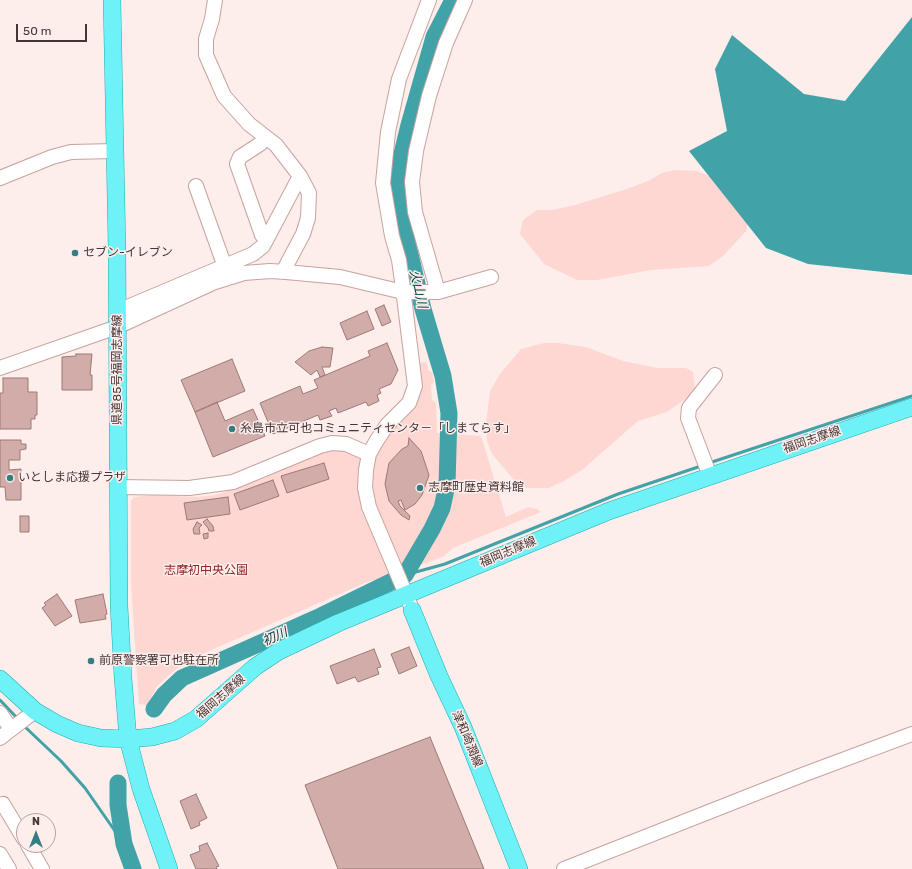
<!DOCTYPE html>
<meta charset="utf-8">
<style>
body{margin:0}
#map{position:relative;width:912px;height:869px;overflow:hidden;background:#fdedeb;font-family:Rubik,sans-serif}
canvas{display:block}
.north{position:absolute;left:16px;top:813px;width:40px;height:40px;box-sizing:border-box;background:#fdedeb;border:1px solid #b3a4a2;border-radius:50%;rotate:0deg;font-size:11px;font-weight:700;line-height:16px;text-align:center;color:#443634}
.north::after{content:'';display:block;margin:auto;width:14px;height:18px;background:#347d80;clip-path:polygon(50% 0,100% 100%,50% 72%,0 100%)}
.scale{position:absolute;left:16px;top:24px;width:71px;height:18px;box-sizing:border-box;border:2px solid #443634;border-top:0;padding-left:5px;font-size:12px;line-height:14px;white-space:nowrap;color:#443634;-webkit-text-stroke:3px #fdedeb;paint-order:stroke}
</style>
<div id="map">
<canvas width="912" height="869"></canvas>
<div class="north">N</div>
<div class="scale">50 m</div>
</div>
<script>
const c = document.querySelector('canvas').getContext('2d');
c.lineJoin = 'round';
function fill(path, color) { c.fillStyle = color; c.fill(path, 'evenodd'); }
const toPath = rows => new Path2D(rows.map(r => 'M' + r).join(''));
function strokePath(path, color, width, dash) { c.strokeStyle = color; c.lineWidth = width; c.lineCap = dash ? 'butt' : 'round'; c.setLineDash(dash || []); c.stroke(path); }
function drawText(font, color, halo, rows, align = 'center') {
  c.font = font + ' Rubik,"Noto Sans JP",sans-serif'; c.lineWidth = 3; c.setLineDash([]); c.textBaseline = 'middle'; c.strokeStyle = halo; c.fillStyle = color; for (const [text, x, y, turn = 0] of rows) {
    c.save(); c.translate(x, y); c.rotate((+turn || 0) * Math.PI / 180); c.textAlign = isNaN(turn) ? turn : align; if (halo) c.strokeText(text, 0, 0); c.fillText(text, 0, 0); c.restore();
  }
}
const green = toPath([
 [675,170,697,171,711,177,749,220,746,231,736,242,723,256,709,266,651,270,597,280,577,280,544,264,520,234,523,220,537,210,552,210,575,205,627,189,648,181,662,173],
 [544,343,558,343,586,347,623,361,657,368,686,368,693,372,695,389,690,396,667,412,638,421,582,470,564,481,549,488,527,488,514,480,492,454,487,441,486,423,490,391,500,374,521,349],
 [426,362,429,371,432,372,434,382,431,385,432,400,436,403,437,433,481,436,506,517,528,507,537,509,541,512,453,548,444,556,384,579,369,581,200,655,184,663,169,675,157,686,147,705,139,704,131,584,131,501,134,497,152,495,198,497,216,495,257,481,327,451,337,449,361,454,398,420,419,363]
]);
const water = toPath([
 [912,17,912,275,808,264,766,248,689,151,727,131,715,69,732,35,804,94,845,101]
]);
const stream = toPath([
 [709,463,912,396],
 [405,575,445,564,618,494,701,466],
 [0,700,18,719],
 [23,725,61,761,85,788,124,844]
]);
const river = toPath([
 [154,709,164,695,182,678,321,616,405,575,432,529,442,508,447,485,449,413,443,376,423,309,399,208,399,166,409,125,434,37,453,0],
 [118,783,118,805,124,844,133,869]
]);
const building = toPath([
 [384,305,391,322,382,326,375,309,384,305],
 [367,311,374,329,347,340,340,323,367,311],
 [387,343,398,370,391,384,379,389,381,393,377,395,379,401,368,406,366,402,338,413,336,408,329,411,332,416,320,420,318,415,273,434,260,403,300,386,303,394,318,388,314,380,370,356,368,351,387,343],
 [322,347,333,348,330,367,322,367,325,375,320,377,317,370,311,375,295,362,309,351,322,347],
 [76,354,92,354,90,375,92,375,92,390,62,390,62,357,76,356,76,354],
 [232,359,245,391,195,412,181,380,232,359],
 [3,378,28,378,28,392,37,392,37,415,35,415,35,419,31,419,31,429,0,429,0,393,3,393,3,378],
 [217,402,225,421,253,409,265,436,213,457,195,412,217,402],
 [409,438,421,451,429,475,422,495,415,504,405,510,401,500,398,501,400,506,410,516,409,520,401,515,389,501,385,484,389,463,402,449,408,446,409,438],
 [0,440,21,440,21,444,26,444,26,449,20,450,20,460,9,460,9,470,21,469,21,500,6,500,5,487,0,487,0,440],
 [324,463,329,479,287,493,281,476,324,463],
 [273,480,279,496,240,510,234,494,273,480],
 [228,497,230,514,187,520,184,503,228,497],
 [20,516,29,516,29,532,20,532,20,516],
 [207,519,213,526,214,531,209,531,208,528,203,522,207,519],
 [197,522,202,525,199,528,200,534,194,534,193,529,197,522],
 [208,533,208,538,204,539,203,534,208,533],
 [57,594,72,616,55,626,42,608,46,605,44,603,57,594],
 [103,594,107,614,105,615,106,619,80,623,75,600,103,594],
 [409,647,417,666,399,674,391,654,409,647],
 [374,649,381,667,377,668,379,674,358,682,355,677,337,684,330,666,374,649],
 [430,737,484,869,338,869,305,785,430,737],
 [196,794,207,818,199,822,200,825,191,829,180,801,196,794],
 [207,843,219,866,216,867,217,869,196,869,190,855,200,851,199,846,207,843]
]);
const minor = toPath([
 [215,0,212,19,206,39,206,55,224,96,249,124,276,145,300,176,309,193,308,218,303,234,286,266,286,272],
 [266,137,260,144,240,157,237,164,262,235,266,239],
 [0,178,52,157,71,152,115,151],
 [196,186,225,267],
 [438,292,491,277],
 [118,308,125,308,253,254,263,246,300,176],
 [0,368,117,327,215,282,244,273,270,271,286,272,340,277,403,292,438,292,415,212,412,182,416,151,429,96,446,43,465,0],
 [710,476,688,418,689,408,715,375],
 [119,487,189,488,233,482,320,446,332,443,346,444,369,454],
 [410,604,369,507,365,488,366,470,369,454,377,440,387,425,409,403,415,386,402,281,399,260,392,236,383,183,388,132,399,79,429,0],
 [0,713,11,729],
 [0,738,35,711],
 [0,805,3,804,24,839],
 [28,845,42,869],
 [0,854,9,869],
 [564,869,805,774,912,734]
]);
const major = toPath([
 [112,0,117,249,119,606,123,678,128,739,141,789,169,869],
 [412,610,439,676,463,727,519,869],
 [0,679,35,711,57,724,78,733,101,738,128,739,152,737,175,731,196,719,255,667,279,651,338,623,609,511,912,407]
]);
const markers = [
 [75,253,4,"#347d80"],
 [232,429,4,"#347d80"],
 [10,478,4,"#347d80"],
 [420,488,4,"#347d80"],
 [91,661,4,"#347d80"]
];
const poiNames = [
 ["セブン-イレブン",83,253],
 ["糸島市立可也コミュニティセンタ－「しまてらす」",240,429],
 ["いとしま応援プラザ",18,478],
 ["志摩町歴史資料館",428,488],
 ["前原警察署可也駐在所",99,661]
];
const streetNames = [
 ["県道85号福岡志摩線",118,370,-90],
 ["福岡志摩線",812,440,-19],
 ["福岡志摩線",508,552,-23],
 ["福岡志摩線",221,697,-41],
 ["津和崎潤線",467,739,67]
];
const parkNames = [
 ["志摩初中央公園",206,571]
];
const waterNames = [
 ["火山川",418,289,77],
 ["初川",275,637,-24]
];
fill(green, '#fed7d3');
fill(water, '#41a3a7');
strokePath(stream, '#41a3a7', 3);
strokePath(river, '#41a3a7', 17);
fill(building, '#d1aca8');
strokePath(building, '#9d7a76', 1);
strokePath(minor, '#c7a39e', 16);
strokePath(major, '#21abb0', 18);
strokePath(minor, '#fff', 14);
strokePath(major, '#6ef2f7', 17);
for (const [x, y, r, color] of markers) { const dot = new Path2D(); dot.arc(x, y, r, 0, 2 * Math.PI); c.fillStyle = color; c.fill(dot); strokePath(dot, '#fdedeb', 1.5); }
drawText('12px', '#443634', '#fdedeb', poiNames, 'left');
drawText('12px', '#443634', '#fdedeb', streetNames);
drawText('12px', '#912523', '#fdedeb', parkNames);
drawText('italic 13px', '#014143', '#fdedeb', waterNames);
</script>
